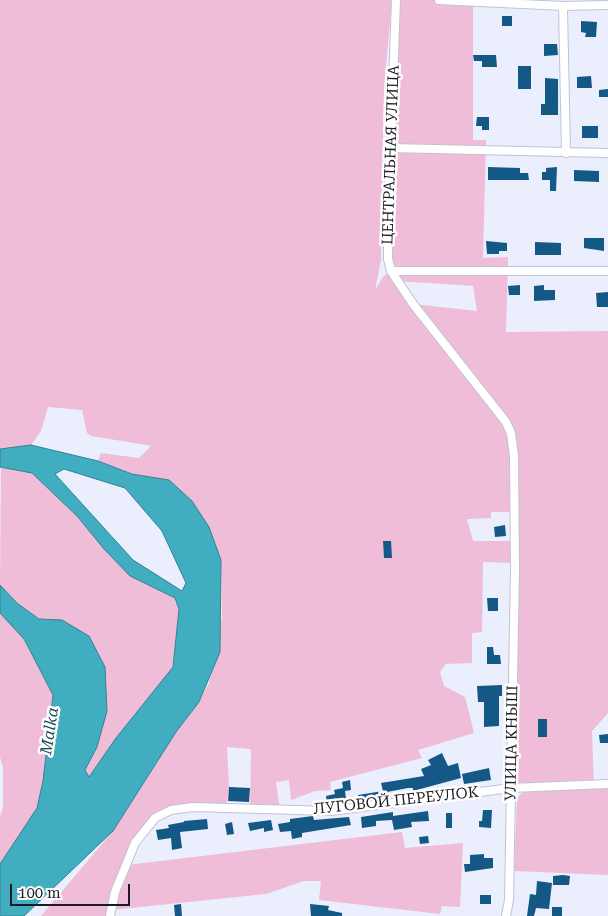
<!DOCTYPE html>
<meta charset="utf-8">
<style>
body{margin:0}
#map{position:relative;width:608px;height:916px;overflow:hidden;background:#ebeefd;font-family:"Roboto Serif",serif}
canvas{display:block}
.scale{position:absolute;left:10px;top:884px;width:120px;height:22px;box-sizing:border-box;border:2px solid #1a1b21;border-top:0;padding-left:6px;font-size:15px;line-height:18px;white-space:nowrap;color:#1a1b21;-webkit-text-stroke:4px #fff;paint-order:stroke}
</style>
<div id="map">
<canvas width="608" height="916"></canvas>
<div class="scale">100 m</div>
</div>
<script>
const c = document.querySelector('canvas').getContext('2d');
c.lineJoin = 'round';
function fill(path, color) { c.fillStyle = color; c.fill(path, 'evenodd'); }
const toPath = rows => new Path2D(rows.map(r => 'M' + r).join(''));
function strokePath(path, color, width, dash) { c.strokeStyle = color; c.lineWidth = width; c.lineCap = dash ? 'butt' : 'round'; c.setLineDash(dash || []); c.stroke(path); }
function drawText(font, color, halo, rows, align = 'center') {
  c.font = font + ' "Roboto Serif",serif'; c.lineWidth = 5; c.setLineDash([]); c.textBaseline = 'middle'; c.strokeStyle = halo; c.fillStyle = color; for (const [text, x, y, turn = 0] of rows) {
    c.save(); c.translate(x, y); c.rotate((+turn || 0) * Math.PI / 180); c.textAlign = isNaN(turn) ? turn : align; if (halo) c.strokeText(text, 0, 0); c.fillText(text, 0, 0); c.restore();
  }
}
const green = toPath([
 [0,0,392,0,384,87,381,260,375,290,383,277,391,271,388,259,396,0,473,0,473,140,486,140,483,258,508,257,506,332,608,331,608,713,592,731,594,785,511,788,515,563,483,562,482,632,472,633,472,663,446,664,440,672,444,686,465,697,474,733,418,750,422,758,330,782,331,790,315,791,291,800,289,780,276,782,280,810,250,809,251,749,227,747,229,787,226,808,193,807,155,818,135,843,127,865,402,832,405,848,463,843,460,907,442,906,440,914,319,900,321,881,304,881,266,894,111,910,110,916,41,916,113,831,176,732,199,702,209,683,222,618,221,561,209,527,169,480,132,474,98,461,101,453,139,458,151,446,159,447,91,436,87,433,82,410,48,407,41,431,31,445,0,449],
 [397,281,473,286,477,311,413,304],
 [491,512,514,512,515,541,473,541,467,519,491,518],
 [1,466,32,473,77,516,104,549,130,576,175,598,179,609,173,667,116,738,89,777,85,770,97,747,62,620,39,619,17,603,0,585],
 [0,613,23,638,53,695,43,781,37,808,0,864,0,816,3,807,3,768,0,757],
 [608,788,608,875,514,871,517,798,524,791]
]);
const water = toPath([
 [31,445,98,461,132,474,169,480,192,501,209,527,221,560,220,652,199,702,176,732,113,831,24,916,0,916,0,864,37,808,43,781,53,695,24,639,0,613,0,585,17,603,39,619,62,620,89,636,105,667,107,711,97,747,85,770,89,777,116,738,173,667,179,609,175,598,130,576,104,549,77,516,32,473,0,467,0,449,31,445],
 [64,469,125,488,162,531,186,583,182,591,133,560,55,474,64,469]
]);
const building = toPath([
 [502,16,512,16,512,26,502,26],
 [581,21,597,22,596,37,585,37,586,33,581,32],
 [544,44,557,44,558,55,544,56],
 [473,55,496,55,497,67,482,67,482,61,474,61],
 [518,66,531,66,531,89,518,89],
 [591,76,592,88,577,88,577,77],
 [545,78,558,79,558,115,541,115,541,104,545,104],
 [608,89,608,97,599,97,599,90],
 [477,117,489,117,489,130,482,130,482,126,476,126],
 [582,126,598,126,598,138,582,138],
 [488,167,520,168,520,173,528,173,529,180,488,180],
 [557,167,556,191,550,191,550,180,542,180,542,172,546,172,546,168],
 [574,170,599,171,599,182,574,181],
 [584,238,604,238,604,251,584,248],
 [486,241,507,243,507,251,499,251,499,254,487,254],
 [535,242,561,243,561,255,535,255],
 [520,285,520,295,509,295,508,286],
 [544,285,544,290,555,290,555,300,534,301,534,286],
 [608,292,608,307,597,307,596,293],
 [505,525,506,536,495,537,494,527],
 [383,541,391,541,392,558,384,558],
 [487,598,498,598,498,611,488,611],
 [487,647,493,647,494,655,500,655,501,664,487,664],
 [502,685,502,696,499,696,499,726,484,727,484,702,478,702,477,686],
 [538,719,547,719,547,737,538,737],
 [608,734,608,743,600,743,599,735],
 [442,753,448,766,458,763,461,778,413,791,413,788,408,788,387,792,388,798,359,802,358,795,383,791,381,783,424,776,421,769,431,765,428,760],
 [489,768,491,780,464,784,462,774],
 [350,780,351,790,345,791,346,799,327,804,326,796,335,794,334,790,343,788,342,782],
 [229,787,250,788,249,802,228,801],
 [483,810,492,810,491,828,479,827,479,821,482,821],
 [428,811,429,821,411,822,412,827,394,830,392,820,376,821,376,826,362,828,361,817,393,812,393,816],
 [446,813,452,813,452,828,446,828],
 [313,816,314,820,349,817,351,825,302,833,302,837,292,839,291,831,280,832,278,824,290,822,290,819],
 [207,819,208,829,180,832,182,848,172,850,171,838,158,840,156,830,169,828,168,825,184,822,184,821],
 [271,820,273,830,264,832,264,828,250,831,248,823],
 [232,822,234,834,227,835,225,824],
 [428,836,429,843,420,844,419,837],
 [484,854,484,858,493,858,493,868,465,872,464,864,470,864,470,855],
 [563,875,570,876,569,885,553,885,553,876],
 [537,881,552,883,549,909,536,908,534,916,527,916,530,894,536,895],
 [480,895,491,895,491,904,480,904],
 [181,904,182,916,175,916,174,905],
 [310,904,329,906,328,910,342,913,342,916,311,916],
 [552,907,562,907,562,916,552,916]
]);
const minor = toPath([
 [396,0,388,218,388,259,391,271,413,304,506,422,511,433,514,456,515,569,509,900,506,916],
 [439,0,563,6,608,5],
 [563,6,566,153],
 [390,148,608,153],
 [391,271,608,271],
 [110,916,115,892,135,843,155,818,171,810,193,807,331,811,511,788,608,784]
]);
const streetNames = [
 ["ЦЕНТРАЛЬНАЯ УЛИЦА",391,155,-88],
 ["УЛИЦА КНЫШ",512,743,-89],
 ["ЛУГОВОЙ ПЕРЕУЛОК",396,801,-6]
];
const waterNames = [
 ["Malka",50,731,-81]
];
fill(green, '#efbdd8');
fill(water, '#41adc0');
strokePath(water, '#358190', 1);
fill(building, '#145886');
strokePath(minor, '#c0c3d5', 10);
strokePath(minor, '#fff', 8);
drawText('15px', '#1a1b21', '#fff', streetNames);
drawText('italic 16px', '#1b4952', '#fff', waterNames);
</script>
